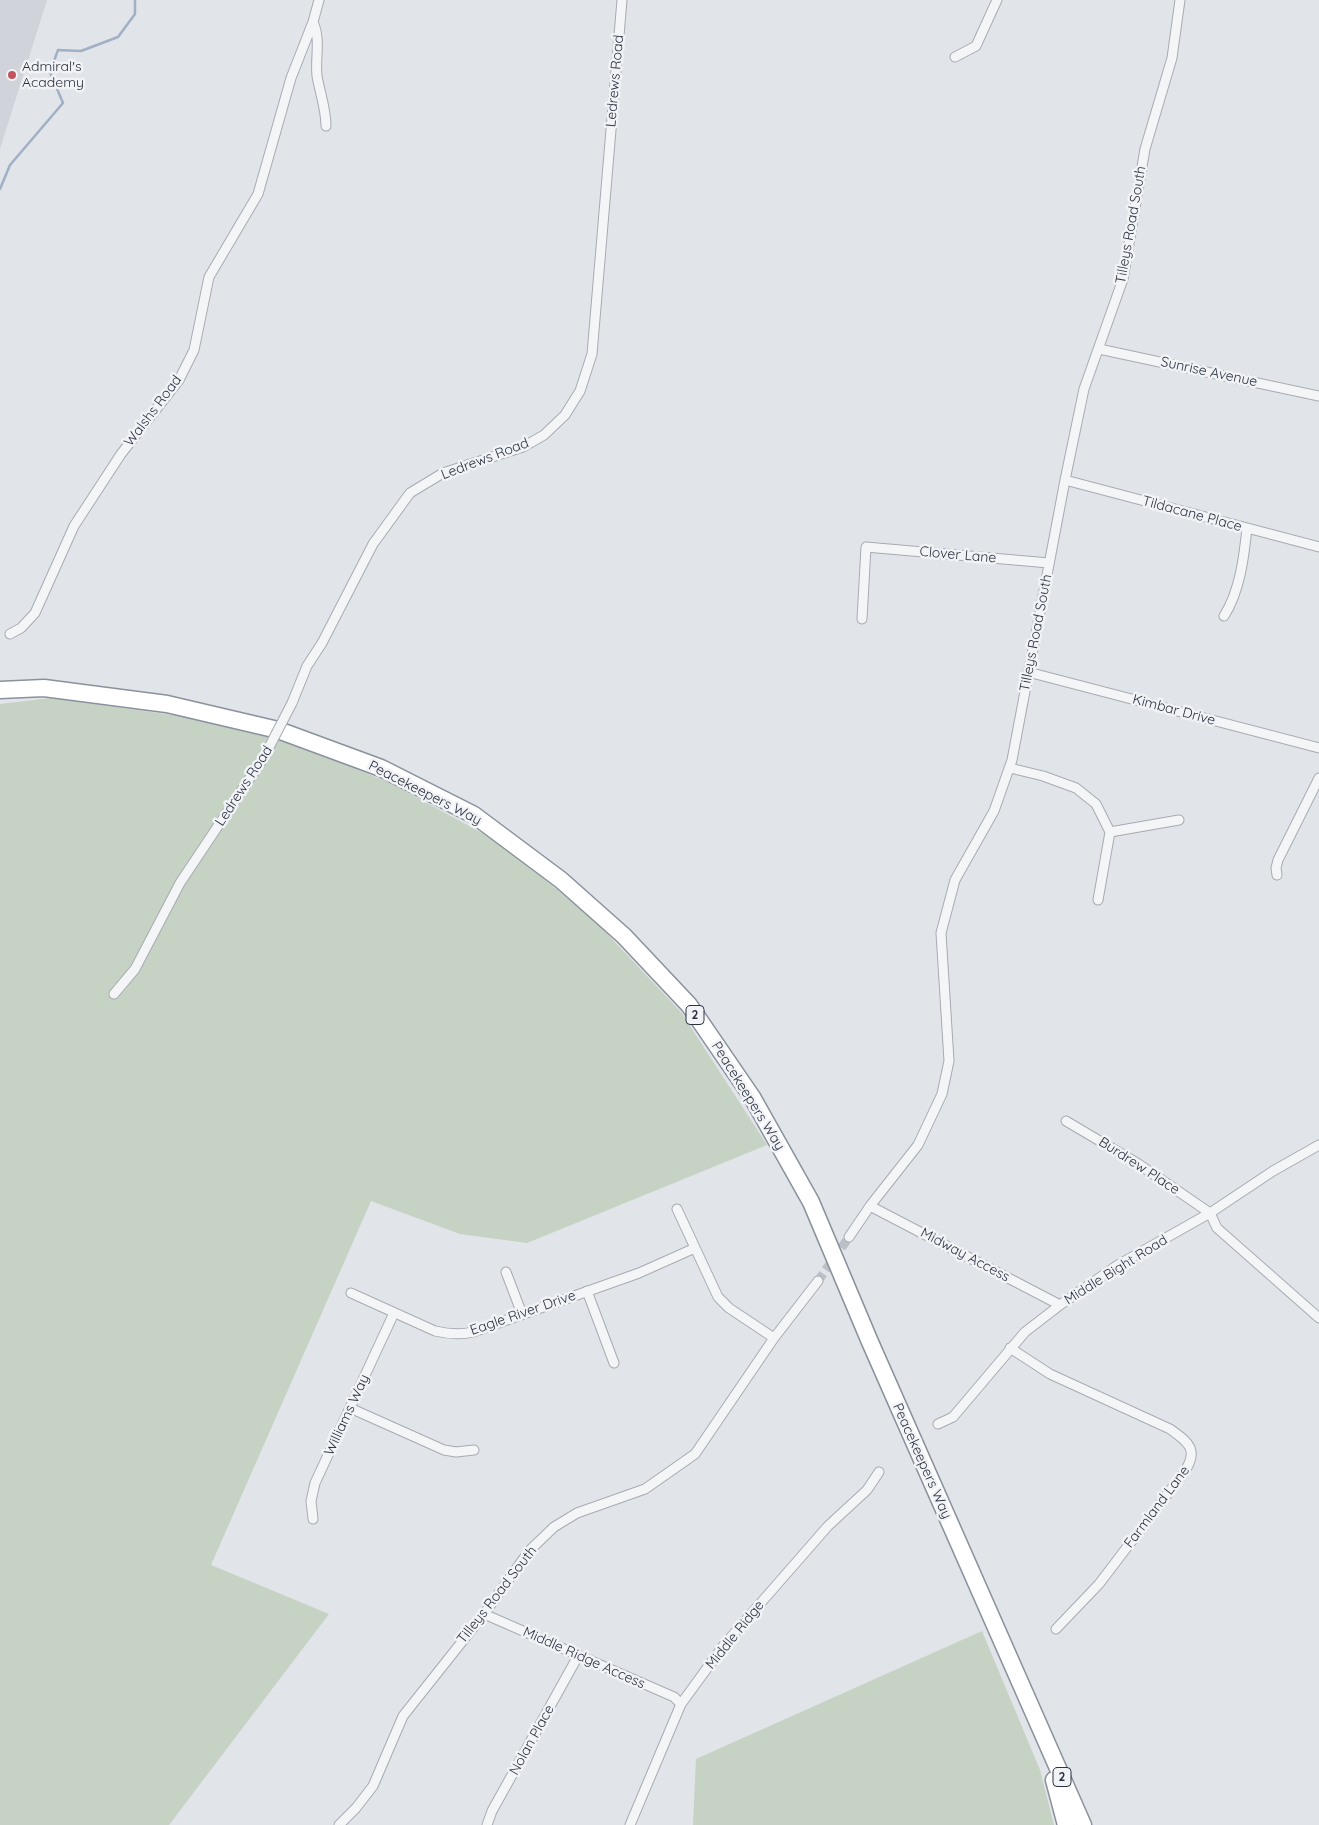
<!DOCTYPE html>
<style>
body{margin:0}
canvas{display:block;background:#e1e4e8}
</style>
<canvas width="1319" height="1825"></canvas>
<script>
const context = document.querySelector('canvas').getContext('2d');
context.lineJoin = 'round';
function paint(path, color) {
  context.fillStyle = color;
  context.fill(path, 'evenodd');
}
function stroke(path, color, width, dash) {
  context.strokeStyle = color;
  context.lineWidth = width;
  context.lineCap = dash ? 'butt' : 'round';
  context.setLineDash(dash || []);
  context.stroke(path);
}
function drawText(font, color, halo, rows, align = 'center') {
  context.font = font + ' Quicksand,sans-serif';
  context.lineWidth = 5;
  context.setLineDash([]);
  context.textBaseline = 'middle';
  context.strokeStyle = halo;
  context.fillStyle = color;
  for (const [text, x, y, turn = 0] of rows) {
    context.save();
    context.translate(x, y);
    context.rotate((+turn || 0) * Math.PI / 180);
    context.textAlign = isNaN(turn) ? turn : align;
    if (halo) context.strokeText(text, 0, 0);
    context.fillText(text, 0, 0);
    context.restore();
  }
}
const built = new Path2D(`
 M0 0H47L0 149Z`);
const green = new Path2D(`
 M51 698 201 719 284 738 392 784 502 844 595 921 681 1012 767 1145 527 1243 460 1234 371 1201 211 1565 329 1614 169 1825H0V704Z
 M982 1631 1040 1770 1054 1825H693L696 1759Z`);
const stream = new Path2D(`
 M0 189 10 165 63 103 50 72 58 50 81 51 118 37 135 14V0`);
const minorTunnel = new Path2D(`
 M818 1281 849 1237`);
const minor = new Path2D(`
 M313 22C321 39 315 58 317 76 320 93 326 109 326 126
 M955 57 976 46 997 0
 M1099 349 1319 396
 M1065 480 1319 547
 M1224 616C1240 591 1244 557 1247 528
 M862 619 866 547 1049 563
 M10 634 21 628 35 613 74 526 121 454 179 380 194 350 209 277 258 194 291 78 313 22 319 0
 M1028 672 1319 748
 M292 703 307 666 322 643 373 544 410 493 443 473 523 447 544 435 565 415 580 391 592 354 622 0
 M1010 768 1043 776 1076 788 1096 804 1110 832 1098 900
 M1110 832 1179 820
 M1277 875 1276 868 1278 860 1319 778
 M114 994 135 969 180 883 264 757
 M1066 1121 1137 1163 1210 1213 1217 1228 1319 1318
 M870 1206 1060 1305
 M677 1209 718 1297 729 1308 774 1338
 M849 1237 870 1206 918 1145 942 1094 949 1061 941 933 955 880 994 811 1012 760 1065 480 1084 389 1123 279 1145 149 1172 58 1180 0
 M506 1272 522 1314
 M587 1291 614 1363
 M351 1293 435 1331C448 1334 460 1335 473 1332L639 1273 695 1248
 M1010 1348 1050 1374 1170 1429C1188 1442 1199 1449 1185 1471L1099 1584 1056 1629
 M350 1408 444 1450 456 1452 474 1450
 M938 1424 953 1417 1025 1332 1060 1305 1118 1265 1210 1213 1273 1171 1319 1145
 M313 1519 311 1501 315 1483 394 1313
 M484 1614 674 1697 681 1704
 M339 1825 356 1808 373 1786 403 1716 484 1614 529 1551 554 1527 577 1513 645 1489 695 1454 774 1338 818 1281
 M487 1825 492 1811 578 1656
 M630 1825 681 1704 724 1645 828 1526 867 1490 879 1472`);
const motorway = new Path2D(`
 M0 690 44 688 167 704 278 730 381 768 474 815 561 880 624 936 689 1005 752 1097 811 1202 870 1342 1083 1825
 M1054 1780 1066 1825`);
const minorBridge = new Path2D(`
 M264 757 292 703`);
const markers = [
 [12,75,5,"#c1535f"]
];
const shields = [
 [695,1015,18],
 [1062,1777,18]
];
const shieldNames = [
 ["2",695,1015],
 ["2",1062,1777]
];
const poiNames = [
 ["Admiral's",22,67],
 ["Academy",22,83]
];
const streetNames = [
 ["Ledrews Road",615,81,-85],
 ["Tilleys Road South",1131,225,-80],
 ["Sunrise Avenue",1209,372,12],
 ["Walshs Road",153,411,-53],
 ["Ledrews Road",485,459,-21],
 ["Tildacane Place",1192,514,15],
 ["Clover Lane",958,555,5],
 ["Tilleys Road South",1036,633,-79],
 ["Kimbar Drive",1174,710,15],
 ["Ledrews Road",244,786,-57],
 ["Peacekeepers Way",425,793,27],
 ["Peacekeepers Way",748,1096,58],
 ["Burdrew Place",1139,1166,33],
 ["Midway Access",965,1255,28],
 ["Middle Bight Road",1116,1270,-32],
 ["Eagle River Drive",523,1313,-19],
 ["Williams Way",347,1415,-65],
 ["Peacekeepers Way",922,1461,66],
 ["Farmland Lane",1157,1507,-53],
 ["Tilleys Road South",497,1595,-52],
 ["Middle Ridge",735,1635,-51],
 ["Middle Ridge Access",584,1658,24],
 ["Nolan Place",532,1740,-61]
];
paint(built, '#d0d3da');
paint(green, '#c6d2c3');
stroke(stream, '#a0b0c5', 2.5);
stroke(minorTunnel, '#bdc0c6', 9, [9, 4.5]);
stroke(minor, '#a7abb2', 11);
stroke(motorway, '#8a919e', 19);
stroke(minor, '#f4f5f7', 9);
stroke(motorway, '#fff', 16);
stroke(minorBridge, '#a7abb2', 11, []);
stroke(minorBridge, '#f4f5f7', 9);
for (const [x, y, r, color] of markers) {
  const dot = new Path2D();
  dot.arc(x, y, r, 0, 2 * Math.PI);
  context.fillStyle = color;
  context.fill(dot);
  stroke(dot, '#f1f3f6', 2);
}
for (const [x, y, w] of shields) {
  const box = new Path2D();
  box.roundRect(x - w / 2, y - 9.5, w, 19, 4);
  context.fillStyle = '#f1f3f6';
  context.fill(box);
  stroke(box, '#2b313f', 1);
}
drawText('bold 12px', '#2b313f', null, shieldNames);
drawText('14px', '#2b313f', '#f1f3f6', poiNames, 'left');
drawText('14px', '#2b313f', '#f1f3f6', streetNames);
</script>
